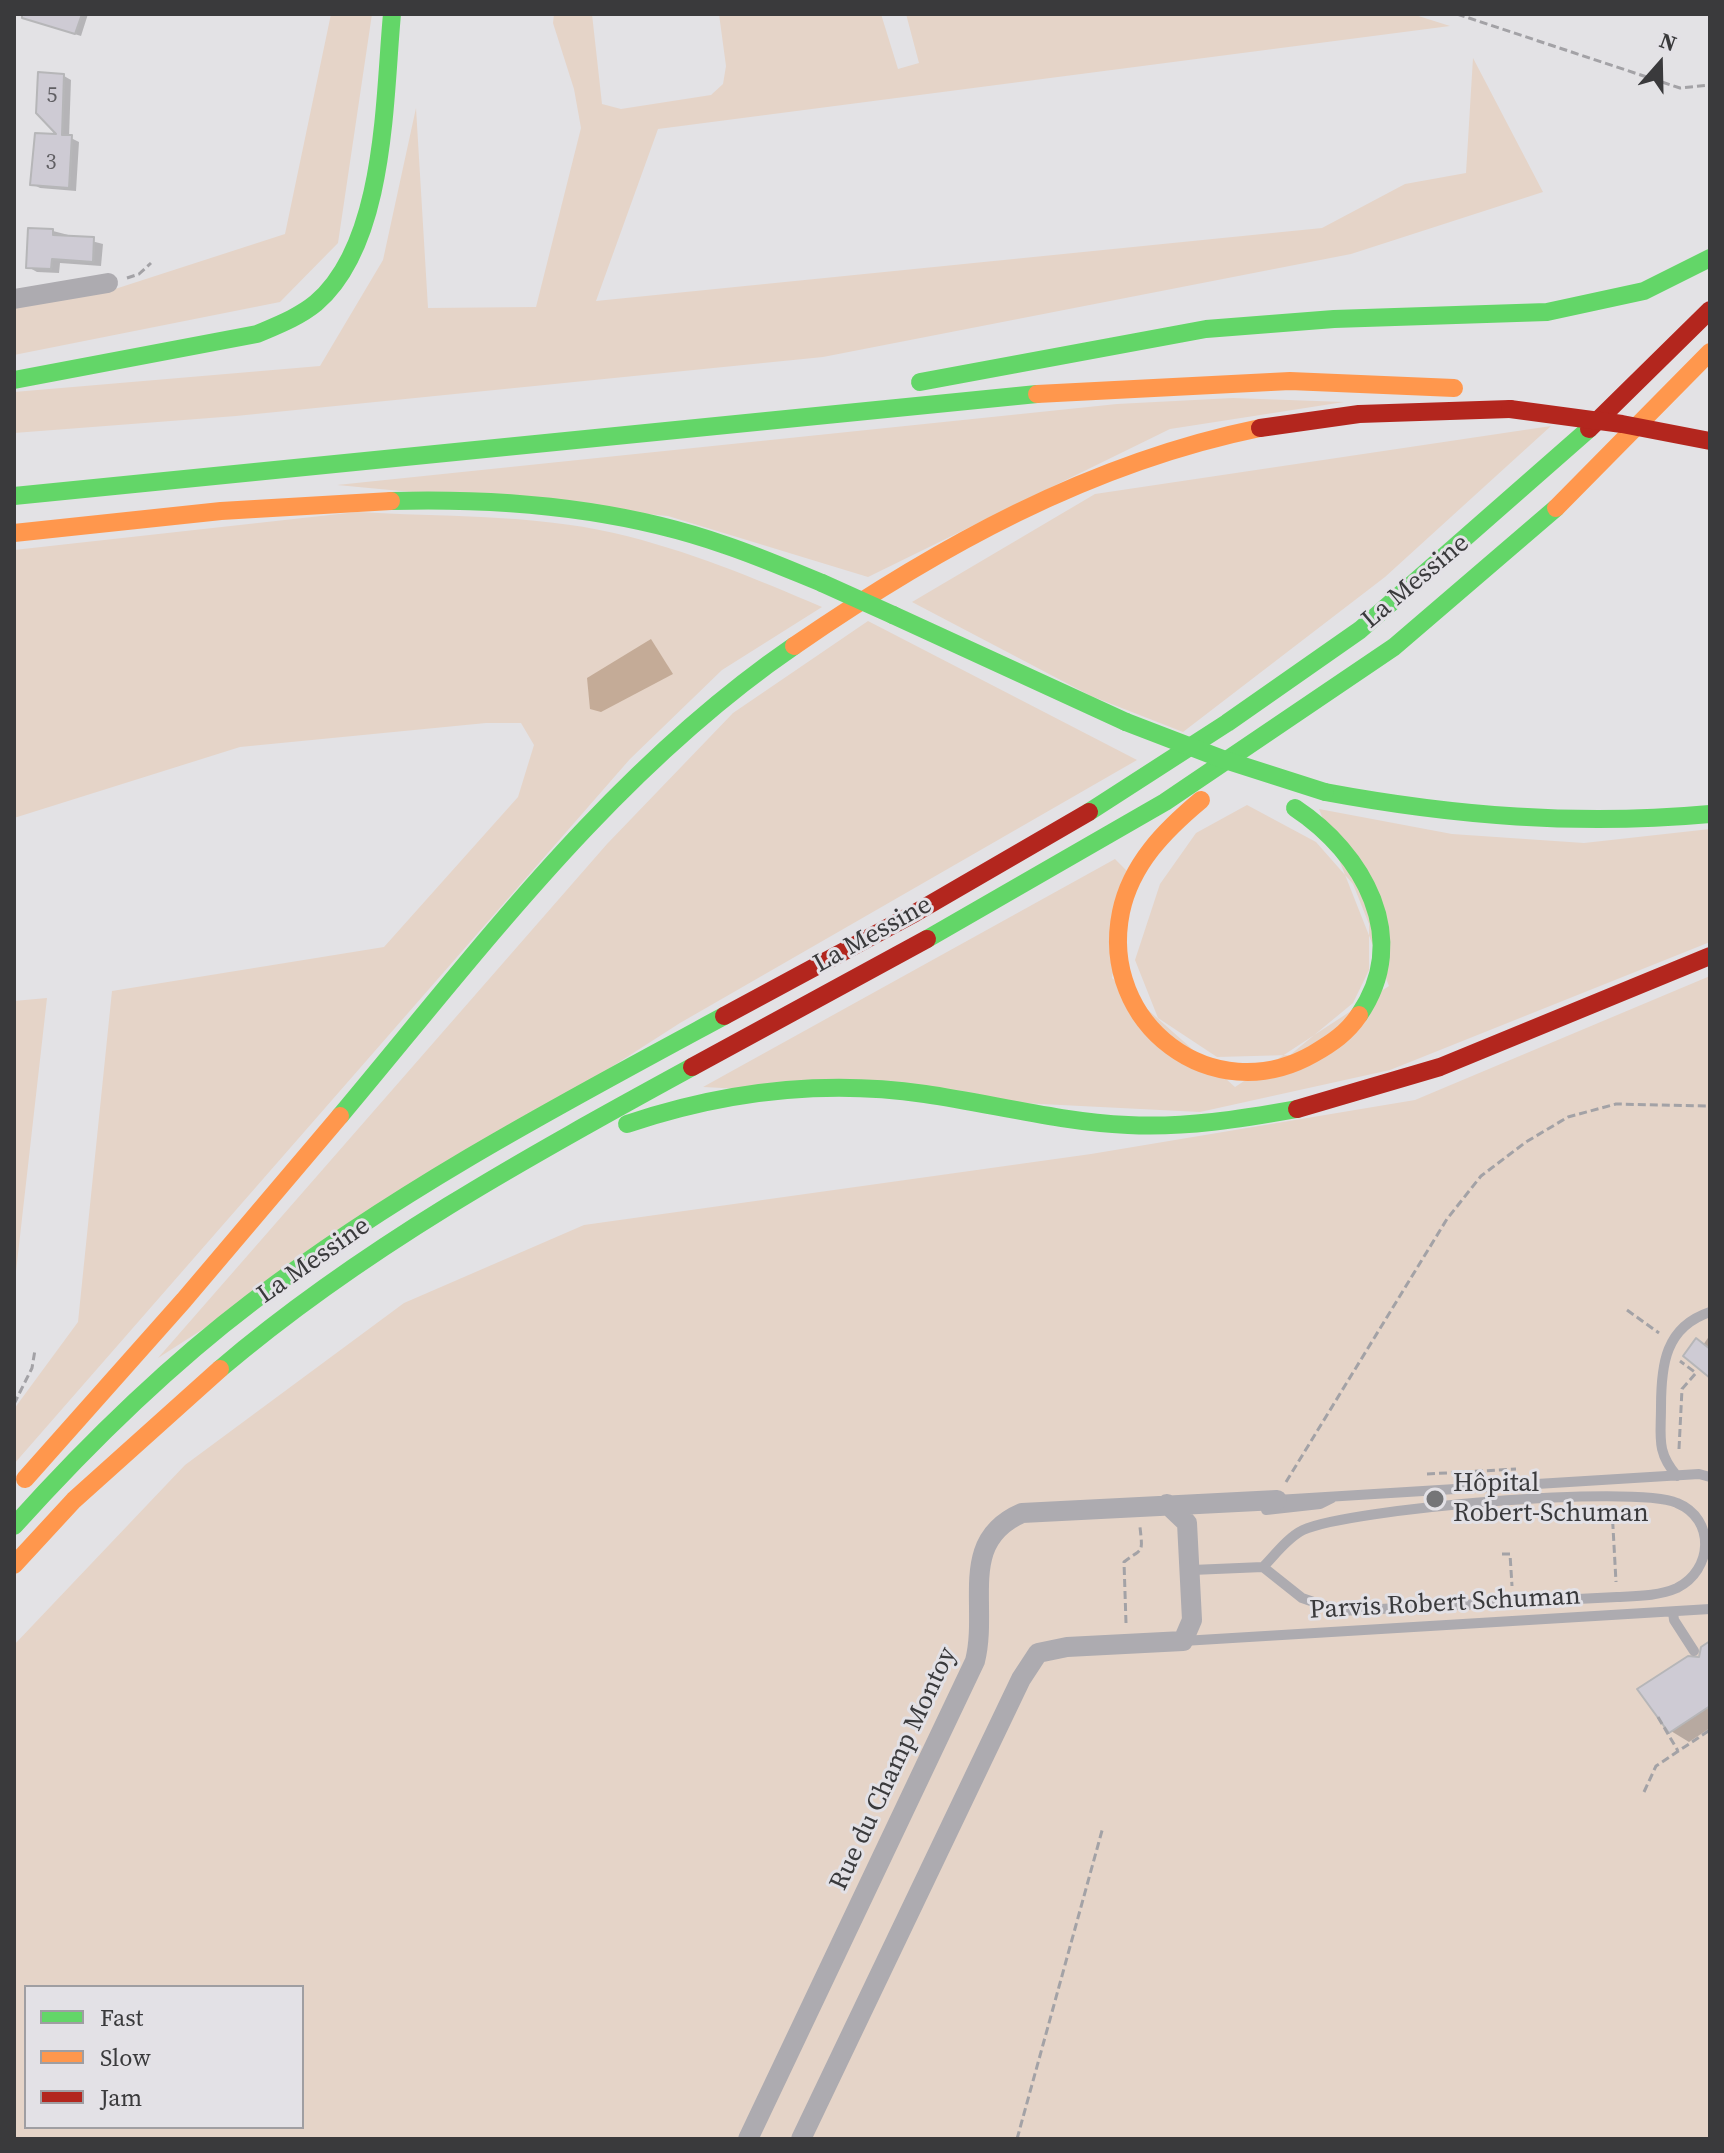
<!DOCTYPE html>
<meta charset="utf-8">
<style>
body{margin:0}
#map{position:relative;width:1724px;height:2153px;overflow:hidden;background:#e3e2e5;font-family:"Source Serif 4",serif}
canvas{display:block}
.frame{position:absolute;inset:0;border:16px solid #3a3a3c;pointer-events:none}
.legend{position:absolute;left:24px;top:1985px;width:280px;height:144px;box-sizing:border-box;background:#e3e1e6;border:2px solid #9f9ea2;margin:0;padding:10px 14px;list-style:none;font-size:24px;color:#3a3a3c}
.legend li{display:flex;align-items:center;gap:16px;height:40px}
.legend b{width:40px;border:2px solid #9f9ea2}
.north{position:absolute;left:1620px;top:24px;width:80px;height:80px;-webkit-text-stroke:6px #e3e1e6;paint-order:stroke;rotate:20deg;font-size:22px;font-weight:700;line-height:32px;text-align:center;color:#3a3a3c}
.north::after{content:'';display:block;margin:auto;width:28px;height:36px;background:#3a3a3c;clip-path:polygon(50% 0,100% 100%,50% 72%,0 100%)}
</style>
<div id="map">
<canvas width="1724" height="2153"></canvas>
<div class="frame"></div>
<ul class="legend">
<li><b style="height:10px;background:#63d668"></b>Fast</li>
<li><b style="height:10px;background:#ff974d"></b>Slow</li>
<li><b style="height:10px;background:#b3261e"></b>Jam</li>
</ul>
<div class="north">N</div>
</div>
<script>
const context = document.querySelector('canvas').getContext('2d');
context.lineJoin = 'round';
function paint(path, color) {
  context.fillStyle = color;
  context.fill(path, 'evenodd');
}
function stroke(path, color, width, dash) {
  context.strokeStyle = color;
  context.lineWidth = width;
  context.lineCap = dash ? 'butt' : 'round';
  context.setLineDash(dash || []);
  context.stroke(path);
}
function drawText(font, color, halo, rows, align = 'center') {
  context.font = font + ' "Source Serif 4",serif';
  context.lineWidth = 6;
  context.setLineDash([]);
  context.textBaseline = 'middle';
  context.strokeStyle = halo;
  context.fillStyle = color;
  for (const [text, x, y, turn = 0] of rows) {
    context.save();
    context.translate(x, y);
    context.rotate((+turn || 0) * Math.PI / 180);
    context.textAlign = isNaN(turn) ? turn : align;
    if (halo) context.strokeText(text, 0, 0);
    context.fillText(text, 0, 0);
    context.restore();
  }
}
const green = new Path2D(`
 M331 14H372L338 243 280 302 14 355V306L115 289 285 234Z
 M554 14H592L602 104 621 109 711 95 723 84 726 66 719 14H881L898 69 919 63 906 14H1412L1450 26 658 129 596 301 1322 228 1405 184 1466 173 1473 58 1543 192 1351 254 823 357 236 416 14 433V392L320 366 383 260 416 108 428 308 536 307 581 128 574 89 553 23Z
 M1233 398 1344 402 1170 429 868 577 668 516 337 485 1117 404Z
 M1551 426 1385 577 1183 732 1091 696 912 602 1095 494Z
 M357 512C441 517 531 514 614 533 687 550 754 578 822 607L722 670 630 759 14 1464V1409L78 1322 112 991 384 947 518 797 534 745 521 723H486L240 747 14 818V550Z
 M868 621 1137 760 680 1023 158 1358 607 844 733 713Z
 M1247 805 1316 842 1353 884 1369 924V970L1353 1003 1290 1055 1217 1057 1158 1018 1135 960 1160 884 1196 833Z
 M1319 809 1452 834 1584 843 1710 829V942L1390 1070 1200 1112 703 1087 1115 859 1128 872 1112 978 1235 1087 1389 986Z
 M1710 976V2139H14V1645L185 1465 404 1303 584 1225 1091 1154 1415 1100ZM26 1987H302V2127H26Z
 M47 998 14 1289V1001Z`);
const water = new Path2D(`
 M651 639 673 674 601 712 590 709 587 678Z`);
const shadow = new Path2D(`
 M46 14H88L81 36 48 26Z
 M64 76 71 80 69 137 79 142 76 191 40 188 32 184 60 137Z
 M53 231 103 244 101 266 60 263 59 273 37 272 28 267Z
 M1710 1335V1375L1703 1345Z
 M1710 1644V1728L1689 1742 1671 1731Z`);
const building = new Path2D(`
 M22 14H82L75 34 22 18Z
 M38 72 64 74 62 135H72L69 188 30 185 35 133 56 134 36 113Z
 M28 228 53 229V235L94 237 93 262 52 259 51 269 26 268Z
 M1696 1338 1710 1349V1378L1683 1356Z
 M1710 1641V1706L1669 1733 1637 1689 1688 1656 1699 1657 1701 1647Z`);
const path = new Path2D(`
 M1457 14 1680 88 1710 85
 M127 278 139 274 151 263
 M1627 1310 1659 1333
 M14 1404 32 1368 35 1350
 M1679 1449 1682 1389 1696 1373 1680 1361
 M1427 1474 1516 1469
 M1286 1482 1447 1219 1481 1176 1526 1142 1568 1117 1616 1104 1710 1106
 M1612 1509 1616 1582
 M1502 1554H1510L1512 1586
 M1126 1623 1124 1562C1143 1547 1143 1555 1140 1527
 M1658 1717 1678 1751
 M1644 1792 1656 1766 1710 1730
 M1017 2139 1103 1827`);
const lane = new Path2D(`
 M1677 1476C1656 1452 1661 1437 1661 1407 1661 1365 1665 1327 1710 1312
 M1277 1500 1699 1474 1710 1477
 M1266 1510 1320 1504 1332 1498
 M1192 1570 1263 1567 1302 1598 1340 1611 1617 1597C1637 1596 1659 1596 1677 1588 1713 1570 1716 1519 1677 1503 1634 1484 1348 1509 1303 1530 1288 1537 1274 1556 1263 1567
 M1673 1612 1674 1620 1694 1651
 M1183 1641 1710 1609`);
const street = new Path2D(`
 M14 299 108 283
 M748 2139 975 1661C989 1605 957 1541 1022 1513L1277 1500
 M801 2139 1021 1679 1038 1653 1067 1647 1183 1641 1192 1620 1187 1523 1167 1504`);
const fast = new Path2D(`
 M14 380 257 334C278 325 299 317 316 303 386 243 384 99 392 14
 M920 382 1206 329 1334 319 1547 312 1644 291 1710 258
 M14 496 1037 394
 M391 501C501 498 620 508 725 545 758 556 790 570 822 583
 M893 615 1126 722
 M1325 792C1454 816 1579 826 1710 814
 M1295 808C1363 853 1412 938 1359 1015
 M1089 812 1227 723 1360 630 1589 429
 M927 939 1165 802 1394 647 1556 508
 M340 1116C480 949 613 770 794 646
 M627 1124C725 1091 822 1079 925 1094 993 1104 1060 1122 1128 1125 1185 1128 1241 1119 1297 1109
 M220 1369C362 1248 529 1156 692 1067
 M14 1526C87 1445 165 1368 252 1302 398 1190 563 1103 724 1016`);
const slow = new Path2D(`
 M1037 394 1290 381 1454 388
 M1556 508 1710 352
 M14 533 221 511 391 501
 M794 646C938 547 1089 463 1260 428
 M1201 800C1165 830 1131 864 1121 912 1098 1024 1213 1111 1313 1054 1332 1043 1347 1033 1359 1015
 M25 1479 184 1300 340 1116
 M14 1565 74 1500 220 1369`);
const jam = new Path2D(`
 M1260 428 1359 414 1510 409
 M1589 429 1710 310
 M724 1016 915 913 1089 812
 M692 1067 927 939
 M1297 1109 1440 1067 1710 956`);
const fastBridge = new Path2D(`
 M822 583 893 615
 M1126 722 1225 760 1325 792`);
const jamBridge = new Path2D(`
 M1510 409 1622 424 1710 441`);
const markers = [
 [1435,1499,10,"#757577"]
];
const numberNames = [
 ["5",52,96],
 ["3",51,163]
];
const streetNames = [
 ["La Messine",1416,582,-40],
 ["La Messine",873,935,-29],
 ["La Messine",314,1261,-35],
 ["Parvis Robert Schuman",1445,1604,-3],
 ["Rue du Champ Montoy",894,1769,-65]
];
const poiNames = [
 ["Hôpital",1453,1484],
 ["Robert-Schuman",1453,1514]
];
paint(green, '#e5d4c8');
paint(water, '#c4ab97');
paint(shadow, '#0003');
paint(building, '#cecbd4');
stroke(building, '#b6b6b8', 2);
stroke(path, '#a3a2a6', 3, [8, 4]);
stroke(lane, '#adabb0', 10);
stroke(street, '#adabb0', 20);
stroke(fast, '#63d668', 18);
stroke(slow, '#ff974d', 18);
stroke(jam, '#b3261e', 18);
stroke(fastBridge, '#63d668', 18);
stroke(jamBridge, '#b3261e', 18);
for (const [x, y, r, color] of markers) {
  const dot = new Path2D();
  dot.arc(x, y, r, 0, 2 * Math.PI);
  context.fillStyle = color;
  context.fill(dot);
  stroke(dot, '#e3e1e6', 3);
}
drawText('22px', '#605f63', null, numberNames);
drawText('26px', '#3a3a3c', '#e3e1e6', streetNames);
drawText('26px', '#3a3a3c', '#e3e1e6', poiNames, 'left');
</script>
